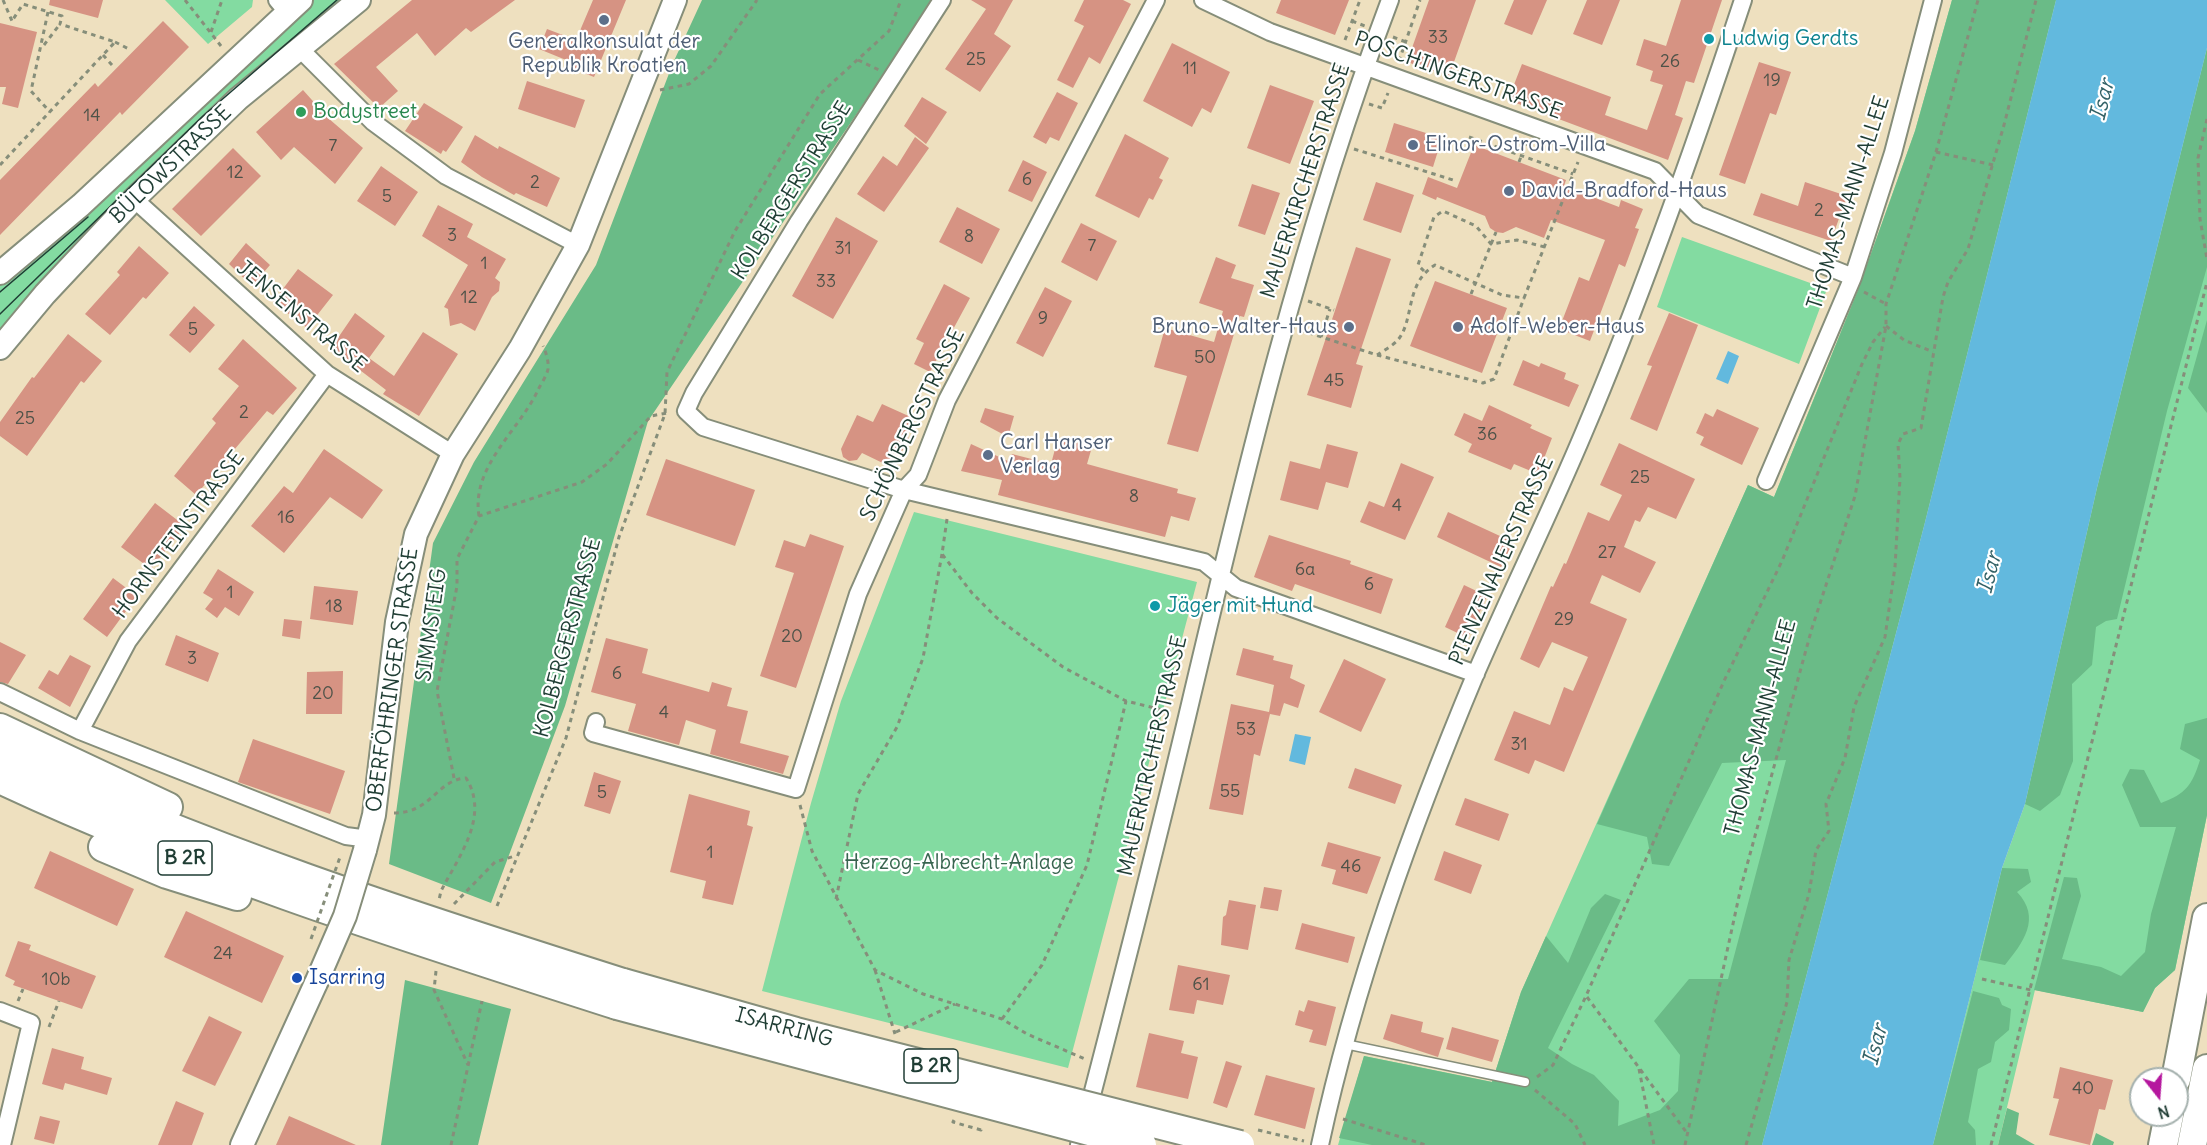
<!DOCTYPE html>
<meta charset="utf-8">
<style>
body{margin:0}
#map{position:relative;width:2207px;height:1145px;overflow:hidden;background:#eee0bf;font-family:Delius,sans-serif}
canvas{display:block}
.north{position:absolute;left:2129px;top:1067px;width:60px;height:60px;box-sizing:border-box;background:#fff;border:2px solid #a5b1ae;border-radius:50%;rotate:163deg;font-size:16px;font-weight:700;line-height:24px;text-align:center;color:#1f3d34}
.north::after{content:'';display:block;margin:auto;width:21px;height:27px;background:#b5179e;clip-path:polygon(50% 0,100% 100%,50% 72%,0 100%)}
</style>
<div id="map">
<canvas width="2207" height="1145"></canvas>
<div class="north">N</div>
</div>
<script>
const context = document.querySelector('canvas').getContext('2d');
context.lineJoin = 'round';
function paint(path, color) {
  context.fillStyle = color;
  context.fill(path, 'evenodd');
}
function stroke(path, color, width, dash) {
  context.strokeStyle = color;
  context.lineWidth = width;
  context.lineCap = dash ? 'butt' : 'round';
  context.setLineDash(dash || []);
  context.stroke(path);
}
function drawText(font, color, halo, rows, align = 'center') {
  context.font = font + ' Delius,sans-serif';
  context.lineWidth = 4.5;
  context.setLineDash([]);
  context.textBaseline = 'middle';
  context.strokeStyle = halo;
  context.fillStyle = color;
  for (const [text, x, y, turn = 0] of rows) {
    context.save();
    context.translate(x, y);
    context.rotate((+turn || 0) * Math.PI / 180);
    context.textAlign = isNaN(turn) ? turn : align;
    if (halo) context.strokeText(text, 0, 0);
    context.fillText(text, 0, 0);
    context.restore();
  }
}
const green = new Path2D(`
 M165 0H253L252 7 208 44Z
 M313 0H345L0 339V282Z
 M1952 0H2056L1924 526 1762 1145H1338L1364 1056 1492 1082 1521 992 1748 485 1774 497 1858 290 1915 131Z
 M2207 48V815L2175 970 2155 988 2143 1012 2035 990 1998 1145H1933L2002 868 2025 804 2097 488Z
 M1682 237 1827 289 1799 364 1657 307Z
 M914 512 1197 582 1068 1068 762 991 811 803 841 701Z`);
const forest = new Path2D(`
 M702 0H934L648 421 565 706 491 903 389 864 433 543 474 462 596 265 673 63Z
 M1952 0H2056L1924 526 1762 1145H1372L1339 1138 1364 1056 1492 1082 1521 992 1546 936 1568 963 1591 908 1605 894 1621 900 1548 1048 1572 1064 1594 1075 1619 1101 1618 1126 1660 1110 1678 1091 1680 1055 1654 1021 1689 979H1728L1786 760 1722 763 1669 866 1652 864 1647 837 1597 824 1748 485 1774 497 1858 290 1915 131Z
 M2207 48V267L2167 411 2117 619 2106 621 2096 627 2092 665 2072 684 2073 761 2060 795 2040 811 2025 804 2097 488Z
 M2207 320V413L2188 388Z
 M2207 718V815L2175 970 2155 988 2143 1012 2034 990 2064 877 2077 878 2081 896 2062 959 2101 967 2121 976 2145 952 2151 914 2176 827H2140L2122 785 2130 769 2144 770 2161 803C2186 794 2192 785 2200 760L2180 749 2185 724Z
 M2002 868 2028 869 2031 882 2017 892C2042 918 2023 943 2005 965L1980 960Z
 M405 980 511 1009 478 1145H381Z
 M1973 991 1999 998 2002 1005 2011 1009 2009 1030 1995 1042 1991 1062 1978 1069 1968 1122 1975 1130 1976 1145H1933Z
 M2007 1108 2019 1113 2016 1134 2035 1145H1998Z
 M2096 1133 2114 1142 2113 1145H2092Z`);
const water = new Path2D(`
 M2056 0H2207V48L2097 488 2025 804 2002 868 1933 1145H1762L1924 526Z
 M1728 351 1739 356 1728 384 1716 379Z
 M1295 734 1311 737 1305 765 1289 761Z`);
const building = new Path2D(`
 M50 0H103L98 18 49 5Z
 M412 0H515L471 32 466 28 435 56 417 33 376 67 398 91 379 108 334 64Z
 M593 0H626L594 77 564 65 566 60 539 49 547 29 576 40Z
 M971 0H1013L994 34 1011 46 980 92 945 69 986 9Z
 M1084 0H1123L1131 4 1100 64 1089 57 1073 88 1057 80 1084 26 1074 21Z
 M1281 0H1349L1335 35 1276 13Z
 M1429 0H1476L1449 76 1407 62Z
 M1514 0H1547L1532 35 1504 24Z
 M1587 0H1620L1602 45 1573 34Z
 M1681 0H1722L1694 83 1686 81 1675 115 1683 118 1668 160 1508 100 1522 64 1611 97 1605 115 1647 130 1663 85 1650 81 1653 71 1636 65 1644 39 1666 46Z
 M163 21 189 47 122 115 120 112 0 235V180L95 83 98 87Z
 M0 23 37 32 18 108 2 104 6 87H0Z
 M1172 43 1230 72 1211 113 1202 108 1192 127 1143 101Z
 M1759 62 1791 72 1776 115 1770 113 1745 184 1719 175Z
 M527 81 585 100 575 128 518 109Z
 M1270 85 1314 101 1290 164 1247 148Z
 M303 90 328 118 363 148 335 184 294 147 281 160 256 132Z
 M1057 92 1078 103 1059 141 1050 137 1046 144 1033 137Z
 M922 97 947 112 926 144 904 126Z
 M424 103 463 127 446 152 443 150 441 154 405 131Z
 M1394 123 1442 138 1433 167 1385 152Z
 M1125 134 1169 158 1159 178 1163 180 1153 200 1149 198 1139 218 1095 196Z
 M475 135 498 149 499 146 560 178 547 207 516 193 514 195 482 177 461 162Z
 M915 137 929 148 884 212 857 194 883 156 897 166Z
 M1474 145 1566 180 1564 186 1619 207 1621 200 1643 209 1635 228 1639 229 1625 267 1619 264 1590 341 1559 329 1579 277 1589 281 1605 240 1551 220 1544 238 1516 227 1503 233 1496 232 1490 228 1485 216 1437 197 1436 200 1422 194 1428 177 1457 188Z
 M233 148 261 176 201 236 172 209Z
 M1023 160 1047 172 1032 202 1008 191Z
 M381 166 418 192 395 226 357 201Z
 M1376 182 1414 195 1401 233 1363 220Z
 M1805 182 1847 196 1831 241 1753 215 1761 193 1798 206Z
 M1252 184 1280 193 1265 235 1238 226Z
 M438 205 473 224 467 237 506 259 495 278 500 282 499 291 492 297 475 331 461 323 450 326 448 309 444 307 468 265 422 236Z
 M957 207 1000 229 982 264 939 242Z
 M836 217 878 241 833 319 792 296Z
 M1081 223 1117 241 1097 281 1061 262Z
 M246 243 270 265 252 286 229 264Z
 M139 246 169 273 146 299 143 297 110 335 85 314 120 275 117 272Z
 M1356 247 1391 259 1356 364 1363 366 1351 408 1307 395Z
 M1216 257 1236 265 1231 278 1254 285 1244 317 1240 316 1234 334 1198 452 1167 444 1187 376 1154 367 1165 328 1214 342 1223 311 1199 303Z
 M298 269 333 295 307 328 273 302Z
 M1435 281 1507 308 1482 373 1410 346Z
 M944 284 970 298 930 372 914 364 924 343 916 339Z
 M1045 287 1072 301 1043 357 1016 343Z
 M194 306 215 325 190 353 169 335Z
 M355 313 385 336 369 358 394 376 423 332 458 354 419 416 383 394 386 390 331 348Z
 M1669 313 1698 325 1657 431 1630 419 1652 366 1647 365Z
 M68 334 102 361 84 383 81 381 27 456 0 436V422L32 377 34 378Z
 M243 339 297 388 273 415 267 411 196 495 174 476 216 423 212 419 239 386 218 369Z
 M1523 360 1539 367 1541 363 1566 373 1564 379 1579 385 1569 407 1513 385Z
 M882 404 913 418 904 436 909 438 902 451 897 448 889 466 862 453 857 460 849 461 843 457 841 449 857 415 873 422Z
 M1489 405 1532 425 1530 428 1552 438 1538 474 1514 464 1511 470 1468 452 1472 444 1454 435 1464 413 1482 421Z
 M985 408 1014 416 1008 437 980 422Z
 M1717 409 1759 428 1742 465 1700 445 1704 437 1696 433 1705 413 1713 417Z
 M1058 438 1092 447 1087 464 1178 489 1177 493 1196 498 1189 521 1171 516 1165 537 998 495 1002 480 961 471 971 444 1008 461 1012 454 1051 464Z
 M1619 443 1695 479 1676 519 1648 507 1640 522 1635 520 1624 547 1656 562 1640 593 1602 575 1590 603 1627 619 1564 772 1535 760 1529 774 1494 760 1514 711 1550 725 1564 687 1573 691 1588 657 1552 642 1539 668 1520 659 1551 586 1553 587 1564 563 1566 564 1588 512 1609 521 1622 495 1600 485Z
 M1327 444 1358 452 1348 488 1326 482 1318 510 1280 500 1290 461 1320 469Z
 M324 449 383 490 362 519 330 497 284 553 251 526 284 486 293 493Z
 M666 459 755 490 735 546 646 515Z
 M1401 463 1434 477 1405 540 1360 522 1369 501 1384 507Z
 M155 503 185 526 151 569 121 547Z
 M1448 512 1513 542 1501 567 1437 537Z
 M810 534 844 546 796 688 760 676 794 573 775 567 784 540 805 547Z
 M1269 535 1351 561 1350 564 1393 579 1381 614 1295 584 1292 591 1254 577Z
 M218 569 254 592 239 616 225 607 217 618 205 609 213 599 203 593Z
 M113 578 137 596 107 637 83 619Z
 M1464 585 1487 596 1468 638 1445 627Z
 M314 586 358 591 353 625 310 619Z
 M284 619 302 621 300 639 282 636Z
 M176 635 219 653 208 682 165 665Z
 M606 638 648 649 642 673 709 692 712 682 732 688 727 706 748 711 740 743 789 756 783 774 710 754 716 730 686 720 679 745 628 731 636 704 591 692Z
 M0 642 26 655 8 684 0 682Z
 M1243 648 1274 656 1273 660 1293 665 1290 678 1305 685 1298 708 1284 703 1280 716 1270 714 1260 756 1254 754 1243 815 1209 809 1231 704 1269 712 1274 685 1236 675Z
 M70 655 91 666 70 707 38 688 49 670 58 675Z
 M1344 659 1386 679 1361 732 1319 712Z
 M343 671 342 714H306L307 672Z
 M253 739 345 771 330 814 238 782Z
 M1355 768 1402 785 1395 804 1348 788Z
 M594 772 621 781 610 814 584 806Z
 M689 794 750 811 747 825 753 827 733 905 702 898 706 881 670 872Z
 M1465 798 1509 814 1499 841 1455 825Z
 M1328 842 1381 857 1367 894 1332 884 1336 870 1321 866Z
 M50 851 134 889 117 926 34 888Z
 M1444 851 1482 865 1471 894 1434 880Z
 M1264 887 1282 890 1278 911 1260 908Z
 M1229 900 1256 905 1248 950 1221 945 1223 917 1226 915Z
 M186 911 284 956 262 1003 164 957Z
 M1302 923 1355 937 1348 963 1295 949Z
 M18 941 31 945 29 950 96 976 82 1009 13 985 15 981 5 976Z
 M1178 965 1230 975 1223 1005 1197 1000 1194 1014 1169 1010Z
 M1308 1000 1336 1007 1326 1046 1309 1042 1313 1030 1295 1025 1299 1010 1304 1012Z
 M1391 1014 1423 1022 1421 1032 1444 1038 1438 1057 1383 1039Z
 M209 1016 242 1032 215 1086 182 1071Z
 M1452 1027 1499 1040 1492 1062 1446 1049Z
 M1149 1033 1184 1041 1181 1053 1198 1057 1188 1099 1136 1087Z
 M52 1048 84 1057 81 1069 112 1078 107 1095 65 1083 63 1090 42 1084Z
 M1226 1061 1242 1066 1227 1108 1213 1103Z
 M2060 1067 2113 1080 2105 1110 2099 1109 2090 1145 2049 1135 2059 1099 2053 1098Z
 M1266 1075 1315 1088 1305 1129 1254 1115Z
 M176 1101 204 1113 192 1145H158Z
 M40 1116 60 1121 54 1144 34 1139Z
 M289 1116 356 1145H276Z`);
const path = new Path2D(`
 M3 0 12 21
 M185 0 221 46
 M48 12 31 91 50 112
 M1352 21 1365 26
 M211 32 222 0
 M1393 37 1406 42
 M1345 40 1360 0
 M115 42 129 49
 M44 45 60 24
 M103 55 112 65
 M858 60 879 70
 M1399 61 1420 0
 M1334 72 1330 83 1339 91
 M660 90 689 84 711 66 757 0
 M1369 104 1382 108 1388 93
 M2207 119 2198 158 2200 219 2207 259
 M1469 137 1573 174
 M1354 149 1453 180
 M1936 152 1993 165
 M1519 162 1527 141
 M0 165 115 42 60 24 62 16 23 4 12 21
 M1424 271 1418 265 1434 217 1443 211 1476 226 1491 244 1517 240 1545 247
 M1864 292 1886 304
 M1471 294 1496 232
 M1308 301 1334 310
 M1886 326 1904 340 1933 352
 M1300 330 1377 355C1383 351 1392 346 1397 341 1415 321 1404 284 1435 265L1502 295 1524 298 1578 162
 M1321 337 1330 309
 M1377 355 1483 383 1494 379 1524 298
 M479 516C471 466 519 431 538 390 541 384 547 375 548 369 549 362 546 352 543 346
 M947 519 942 554 972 593 997 618 1063 667 1126 701 1171 712
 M454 778 437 691 457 586V559L479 516 582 482 607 464 651 416 667 413
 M800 805 812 851 875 970 923 994 1002 1019 1027 1034 1085 1059
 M394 813C432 813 436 780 466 778 490 816 459 856 441 891L439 900
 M836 899 858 794 897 727 923 658 942 554
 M454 904 495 862 515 856
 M497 906 566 738 619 537 665 414 667 372 735 231 820 94 889 31 901 0
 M875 970 895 1034
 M436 971 434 990 468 1065
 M1982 979 2031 990
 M1587 997 1687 1133
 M18 1001 23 989
 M1002 1019 1042 965 1087 865 1126 701
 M49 1027 59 1001
 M896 1032 955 1004
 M1639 1069 1654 1145
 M1537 1077 1553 1065 1586 996 1724 681 1782 561 1862 364 1873 342 1885 327
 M1535 1090 1575 1124 1585 1145
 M1343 1119 1426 1145
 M954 1120 953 1122 981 1130V1126
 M1258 1130 1304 1141
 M451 1145 482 1001
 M1685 1145 1741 887 1812 628 1855 496 1886 326V304L1936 152 1978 0
 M1746 1145 1787 1002 1789 960 1809 894 1816 850 1829 831 1826 804 1845 758 1854 707 1885 637 1895 567 1900 478 1898 444 1903 434 1921 428 1943 297 1948 282 1968 249 2004 125 2036 0
 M1991 1145 2207 282`);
const lane = new Path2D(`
 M1345 1044 1525 1082`);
const street = new Path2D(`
 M277 0 287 12
 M942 0 799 221 694 393 686 411 703 427 904 490 1204 562 1236 588 1476 674
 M1203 0 1270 32 1655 171 1698 215 1853 277
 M300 49 373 122 446 176 578 245
 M134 199 327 374 453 454
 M1766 481 1853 277 1893 153 1933 0
 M0 692 80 731 346 836 369 839
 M596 722 593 733 796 789 858 594 904 490 918 475 947 400 1156 0
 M80 731 128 641 327 374
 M0 1011 31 1023 2 1145
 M1079 1145C1116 1003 1153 860 1187 717 1244 475 1302 233 1390 0
 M1320 1145C1355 983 1412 826 1476 673 1511 592 1550 513 1584 432 1644 291 1695 145 1743 0`);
const secondary = new Path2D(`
 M0 273 81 205 301 0
 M0 348 45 294 134 199 238 99 359 0
 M365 850 374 815 397 622 416 534 453 454 520 349 578 245 675 0
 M242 1145 316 983`);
const highway = new Path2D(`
 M0 728 168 807
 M0 754C201 848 411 916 623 983
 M0 779C198 872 409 938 617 1005
 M103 847 167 874 237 896
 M2176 1079 2207 918
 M2163 1145 2169 1115
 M2192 1145 2207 1069`);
const tram = new Path2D(`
 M0 292 88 217
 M0 314 203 116 337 0`);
const pathBridge = new Path2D(`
 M311 939 340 857`);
const secondaryBridge = new Path2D(`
 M316 983 345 916 365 850`);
const highwayBridge = new Path2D(`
 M623 983 796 1032 1240 1145
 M617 1005 1142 1145`);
const markers = [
 [604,20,6,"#5c6f8a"],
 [1709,39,6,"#0f9aa8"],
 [301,112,6,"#2e9e5b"],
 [1413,145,6,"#5c6f8a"],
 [1509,191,6,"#5c6f8a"],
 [1349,327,6,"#5c6f8a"],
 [1458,327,6,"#5c6f8a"],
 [988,455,6,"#5c6f8a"],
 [1155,606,6,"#0f9aa8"],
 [297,978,6,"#1a4fb4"]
];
const numberNames = [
 ["33",1438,38],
 ["25",976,60],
 ["26",1670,62],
 ["11",1190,69],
 ["19",1772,81],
 ["14",92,116],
 ["7",333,146],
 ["12",235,173],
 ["6",1027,180],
 ["2",535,183],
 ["5",387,197],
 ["2",1819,211],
 ["3",452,236],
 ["8",969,237],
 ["7",1092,246],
 ["31",843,249],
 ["1",484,264],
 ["33",826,282],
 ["12",469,298],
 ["9",1043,319],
 ["5",193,330],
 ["50",1205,358],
 ["45",1334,381],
 ["2",244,413],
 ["25",25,419],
 ["36",1487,435],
 ["25",1640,478],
 ["8",1134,497],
 ["4",1397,506],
 ["16",286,518],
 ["27",1607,553],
 ["6a",1305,570],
 ["6",1369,585],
 ["1",230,593],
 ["18",334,607],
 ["29",1564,620],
 ["20",792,637],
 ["3",192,659],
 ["6",617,674],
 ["20",323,694],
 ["4",664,713],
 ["53",1246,730],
 ["31",1519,745],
 ["55",1230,792],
 ["5",602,793],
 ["1",710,853],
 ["46",1351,867],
 ["24",223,954],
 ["10b",56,980],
 ["61",1201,985],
 ["40",2083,1089]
];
const shields = [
 [185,858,54],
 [931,1066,54]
];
const shieldNames = [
 ["B 2R",185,858],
 ["B 2R",931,1066]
];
const cultureNames = [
 ["Ludwig Gerdts",1721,39],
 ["Jäger mit Hund",1167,606]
];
const serviceNames = [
 ["Generalkonsulat der",604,42,"center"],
 ["Republik Kroatien",604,66,"center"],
 ["Elinor-Ostrom-Villa",1425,145],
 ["David-Bradford-Haus",1521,191],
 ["Bruno-Walter-Haus",1337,327,"right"],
 ["Adolf-Weber-Haus",1470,327],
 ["Carl Hanser",1000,443],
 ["Verlag",1000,467]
];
const streetNames = [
 ["POSCHINGERSTRASSE",1458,76,20],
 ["BÜLOWSTRASSE",171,165,-44],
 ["MAUERKIRCHERSTRASSE",1306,181,-72],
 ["KOLBERGERSTRASSE",792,191,-58],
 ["THOMAS-MANN-ALLEE",1849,203,-72],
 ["JENSENSTRASSE",301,317,40],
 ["SCHÖNBERGSTRASSE",913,425,-64],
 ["HORNSTEINSTRASSE",179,535,-53],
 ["PIENZENAUERSTRASSE",1502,561,-66],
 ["SIMMSTEIG",432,625,-82],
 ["KOLBERGERSTRASSE",568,638,-75],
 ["OBERFÖHRINGER STRASSE",393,680,-82],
 ["THOMAS-MANN-ALLEE",1761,728,-75],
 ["MAUERKIRCHERSTRASSE",1153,756,-77],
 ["ISARRING",784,1028,15]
];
const leisureNames = [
 ["Bodystreet",313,112]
];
const parkNames = [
 ["Herzog-Albrecht-Anlage",959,863]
];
const transitNames = [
 ["Isarring",309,978]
];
const waterNames = [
 ["Isar",2103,100,-76],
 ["Isar",1990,573,-76],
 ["Isar",1876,1045,-76]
];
paint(green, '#83dba1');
paint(forest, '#6abb87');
paint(water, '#62b9de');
paint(building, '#d69383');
stroke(lane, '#868e7a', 11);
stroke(street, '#868e7a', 20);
stroke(secondary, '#868e7a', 26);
stroke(highway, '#868e7a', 32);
stroke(path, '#868e7a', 3, [4.5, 4.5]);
stroke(lane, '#fff', 8);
stroke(street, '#fff', 16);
stroke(secondary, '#fff', 22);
stroke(highway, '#fff', 28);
stroke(tram, '#1f3d34', 1.5);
stroke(secondaryBridge, '#868e7a', 26, []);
stroke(highwayBridge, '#868e7a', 32, []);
stroke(pathBridge, '#868e7a', 3, [4.5, 4.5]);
stroke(secondaryBridge, '#fff', 22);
stroke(highwayBridge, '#fff', 28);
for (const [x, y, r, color] of markers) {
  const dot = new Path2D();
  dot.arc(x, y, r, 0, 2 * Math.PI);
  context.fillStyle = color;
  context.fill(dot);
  stroke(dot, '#fff', 2);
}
drawText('18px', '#4d5248', null, numberNames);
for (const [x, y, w] of shields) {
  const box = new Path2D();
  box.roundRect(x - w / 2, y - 17, w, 34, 4.5);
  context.fillStyle = '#fff';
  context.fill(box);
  stroke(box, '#1f3d34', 1.5);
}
drawText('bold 20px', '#1f3d34', null, shieldNames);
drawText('21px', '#0d838f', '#fff', cultureNames, 'left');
drawText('21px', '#4e5e75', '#fff', serviceNames, 'left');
drawText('21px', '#1f3d34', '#fff', streetNames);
drawText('21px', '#27864d', '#fff', leisureNames, 'left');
drawText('21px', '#38644f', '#fff', parkNames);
drawText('21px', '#164399', '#fff', transitNames, 'left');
drawText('italic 22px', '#336267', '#fff', waterNames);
</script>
